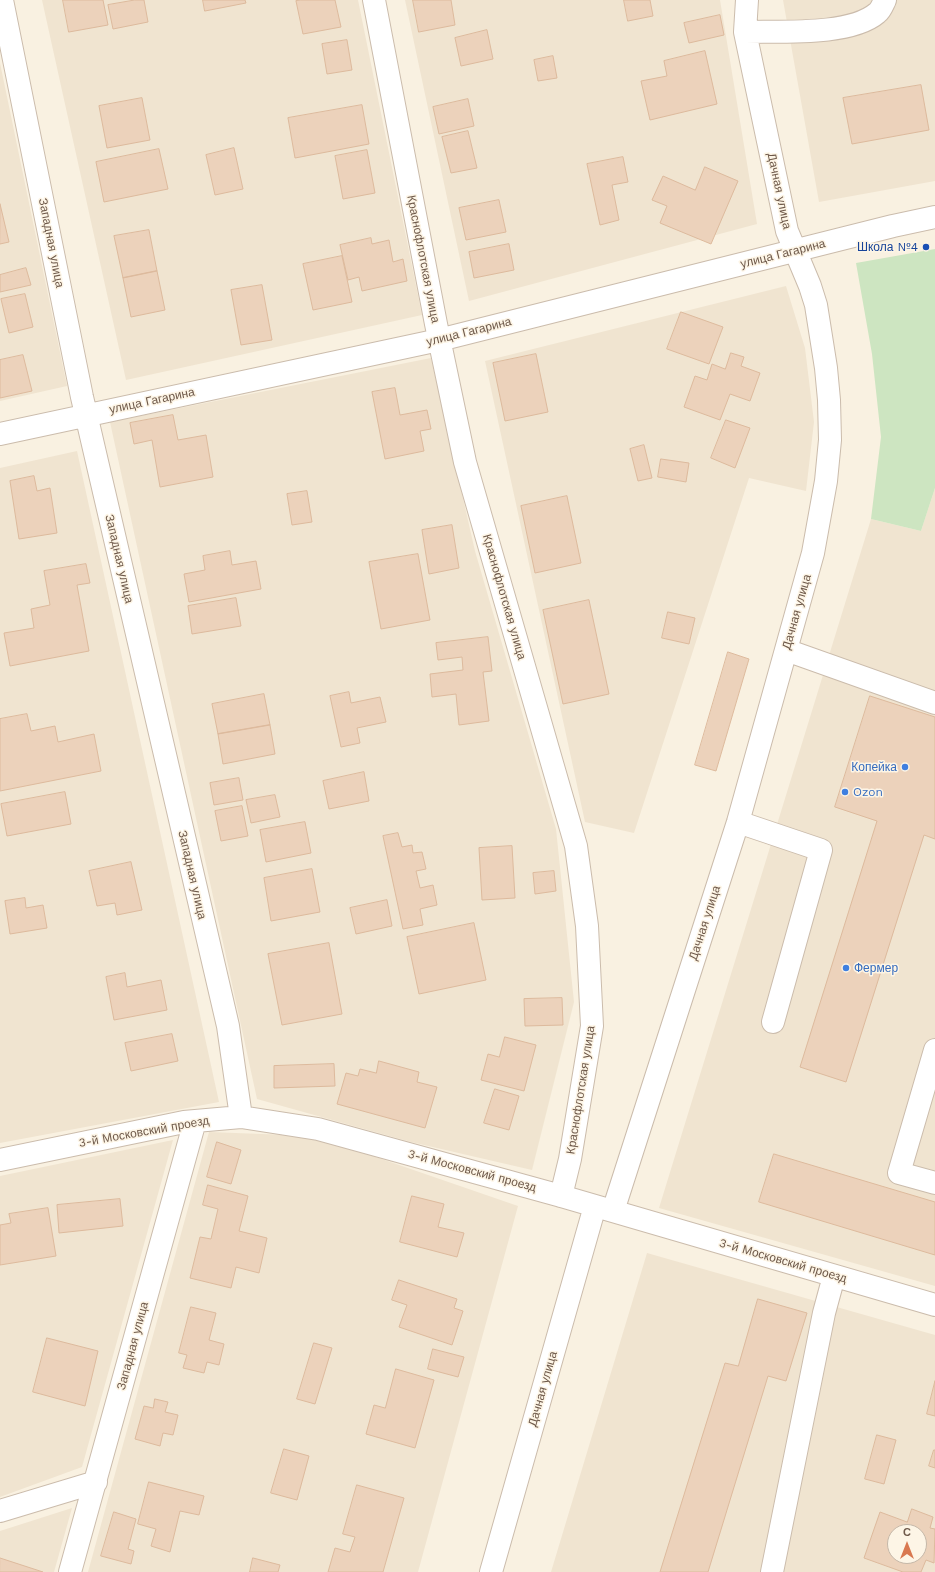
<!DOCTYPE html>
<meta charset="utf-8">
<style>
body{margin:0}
#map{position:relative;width:935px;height:1572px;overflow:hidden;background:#f9f1e1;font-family:"Work Sans",sans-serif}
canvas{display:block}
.north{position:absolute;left:887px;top:1524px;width:40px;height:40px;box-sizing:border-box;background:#fdf5e6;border:1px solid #c4b7a8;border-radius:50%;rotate:0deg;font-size:11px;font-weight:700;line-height:16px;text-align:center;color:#6e594a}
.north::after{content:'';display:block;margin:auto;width:14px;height:18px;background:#d97850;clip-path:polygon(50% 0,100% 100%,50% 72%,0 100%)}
</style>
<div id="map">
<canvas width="935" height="1572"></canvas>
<div class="north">С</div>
</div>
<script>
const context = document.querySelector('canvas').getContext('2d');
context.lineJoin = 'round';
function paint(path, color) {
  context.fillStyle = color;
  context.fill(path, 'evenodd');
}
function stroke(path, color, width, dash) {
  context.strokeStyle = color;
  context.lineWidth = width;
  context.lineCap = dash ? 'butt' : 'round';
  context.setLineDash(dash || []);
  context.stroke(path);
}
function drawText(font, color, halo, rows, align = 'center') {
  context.font = font + ' "Work Sans",sans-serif';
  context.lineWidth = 3;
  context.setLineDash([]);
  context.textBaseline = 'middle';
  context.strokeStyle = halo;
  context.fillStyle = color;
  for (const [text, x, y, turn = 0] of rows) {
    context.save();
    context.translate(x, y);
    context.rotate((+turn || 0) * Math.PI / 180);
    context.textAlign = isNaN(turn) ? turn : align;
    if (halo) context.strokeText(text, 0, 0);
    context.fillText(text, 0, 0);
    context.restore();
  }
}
const residential = new Path2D(`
 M42 0H358L422 315 126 380Z
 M405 0H720L757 224 469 301Z
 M783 0H935V181L819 202Z
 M0 63 67 386 0 401Z
 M786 286 805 348 814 422 806 491 749 478 634 833 585 822 485 361Z
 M431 358 475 551 556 829 574 1002 532 1170 411 1142 257 1099 110 422Z
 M77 451 219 1102 0 1143V468Z
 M935 488V1286L659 1208 871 519 921 531Z
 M209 1132 315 1136 518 1206 418 1572H88Z
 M173 1140 82 1467 0 1497V1176Z
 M647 1253 935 1335V1572H551ZM895 1532H919V1556H895Z
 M72 1508 54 1572H0V1531Z`);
const green = new Path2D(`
 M935 249V488L921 531 871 519 881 437 872 354 856 263Z`);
const building = new Path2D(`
 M63 0H103L108 25 69 32Z
 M135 0H144L148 22 113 29 108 5Z
 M203 0H245L246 3 205 11Z
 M301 0H335L341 27 303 34 296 1Z
 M413 0H451L455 25 419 32Z
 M624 0H650L653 16 628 21Z
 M720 15 724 35 689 43 684 23Z
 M487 30 493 59 461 66 455 38Z
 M347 40 352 70 327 74 322 44Z
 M705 51 717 104 650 120 641 81 667 76 664 61Z
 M553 56 557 78 538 81 534 60Z
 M921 85 929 130 852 144 843 98Z
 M142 98 150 140 107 148 99 106Z
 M468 99 474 126 439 134 433 107Z
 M362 105 369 144 295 158 288 118Z
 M468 131 477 168 451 173 442 137Z
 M234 148 243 189 215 195 206 155Z
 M159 149 168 189 104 202 96 162Z
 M367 150 375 193 343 199 335 156Z
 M623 157 628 182 612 185 619 220 600 225 587 164Z
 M705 167 738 181 711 244 660 223 667 206 652 200 663 176 695 190Z
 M499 200 506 232 466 240 459 208Z
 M0 204 9 242 0 244Z
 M149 230 157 271 123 278 114 236Z
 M371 238 372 244 389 240 393 262 403 259 407 281 362 291 359 277 348 280 340 245Z
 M509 244 514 270 474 278 469 252Z
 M342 256 352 302 313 310 303 264Z
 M26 268 31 285 0 292V275Z
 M157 271 165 310 131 317 123 278Z
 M262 285 272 340 241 345 231 290Z
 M25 294 33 327 9 333 1 299Z
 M681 312 723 327 709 364 667 349Z
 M731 353 744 357 741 366 760 373 750 401 730 394 720 420 684 407 695 376 707 380 712 364 725 369Z
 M536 354 548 412 505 421 493 363Z
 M23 355 32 391 0 398V360Z
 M395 388 400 415 427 410 431 429 420 431 424 451 385 459 372 392Z
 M173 415 178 440 206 435 213 477 160 487 152 440 134 444 130 423Z
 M726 420 750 428 735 468 711 458Z
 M644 445 652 478 638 481 630 449Z
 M661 459 689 463 686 482 658 477Z
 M34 476 37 491 50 488 57 533 19 539 10 481Z
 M307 491 312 522 292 525 287 494Z
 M567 496 581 563 535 573 521 506Z
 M452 525 459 568 429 574 422 530Z
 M230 551 232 565 256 561 261 589 189 602 184 574 205 570 203 556Z
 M418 554 430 620 381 629 369 562Z
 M86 564 90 583 77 585 89 651 10 666 4 633 34 628 31 609 50 605 44 571Z
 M236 598 241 626 192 634 188 606Z
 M589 600 609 694 563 704 543 610Z
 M668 612 695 618 689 644 662 638Z
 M488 637 492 671 483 672 489 721 459 725 456 694 432 697 430 674 463 670 462 657 438 660 436 643Z
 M728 652 749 659 716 771 695 765Z
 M349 692 351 703 380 697 386 722 357 728 360 743 341 747 330 696Z
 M264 694 270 725 218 734 212 704Z
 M870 696 935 717V839L924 835 846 1082 800 1067 877 821 835 807Z
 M27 714 31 731 55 726 58 742 94 734 101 771 0 791V719Z
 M270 725 275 754 223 764 218 734Z
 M364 772 369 801 329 809 323 781Z
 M239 778 243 800 214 805 210 783Z
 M65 792 71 824 7 836 1 804Z
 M275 795 280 817 251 823 246 800Z
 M242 806 248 836 221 841 215 811Z
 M305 822 311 853 266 862 260 830Z
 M398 833 402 847 412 845 413 853 422 852 426 869 416 871 420 888 433 885 437 905 420 909 423 925 403 929 383 836Z
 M512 846 515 898 482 900 479 848Z
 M131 862 142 910 117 915 115 903 97 906 89 871Z
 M312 869 320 912 271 921 264 878Z
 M554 871 556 891 535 894 533 873Z
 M25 898 26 908 43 905 47 928 10 934 5 901Z
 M387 900 392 926 356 934 350 908Z
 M474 923 486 980 419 994 407 937Z
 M329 943 342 1014 282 1025 268 954Z
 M125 973 127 987 161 980 167 1010 114 1020 106 977Z
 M562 998 563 1025 525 1026 524 999Z
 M172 1034 178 1061 131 1071 125 1043Z
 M505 1037 536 1045 524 1091 481 1080 488 1054 499 1057Z
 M379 1061 419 1072 417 1082 437 1087 425 1128 337 1104 346 1073 358 1076 360 1069 376 1073Z
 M334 1064 335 1086 274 1088V1066Z
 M495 1089 519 1096 509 1130 484 1123Z
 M217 1142 241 1150 231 1184 207 1177Z
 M774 1154 935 1202V1255L759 1202Z
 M208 1185 248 1196 239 1231 267 1238 259 1273 236 1267 231 1288 190 1278 200 1237 211 1239 218 1209 203 1205Z
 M412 1196 444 1204 438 1227 464 1233 457 1257 400 1242Z
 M120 1199 123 1226 59 1233 57 1205Z
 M48 1208 56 1256 0 1265V1225L11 1223 9 1214Z
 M399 1280 457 1299 454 1308 463 1311 452 1345 399 1327 407 1305 392 1300Z
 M758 1299 807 1313 786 1381 768 1376 708 1572H660L725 1363 738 1366Z
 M191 1307 216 1313 209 1340 224 1344 219 1365 207 1362 204 1373 183 1368 187 1355 179 1353Z
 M47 1338 98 1351 85 1406 33 1392Z
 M314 1343 332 1348 315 1404 297 1399Z
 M433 1349 464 1357 458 1377 428 1369Z
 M396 1369 434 1380 415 1448 366 1434 374 1405 385 1408Z
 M935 1381V1416L927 1414Z
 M155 1399 168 1402 165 1412 178 1415 173 1435 163 1433 160 1446 135 1439 144 1406 153 1408Z
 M877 1435 896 1440 884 1484 865 1479Z
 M284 1449 309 1456 297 1500 271 1493Z
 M934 1450H935V1468L929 1466Z
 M149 1482 204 1496 199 1515 180 1511 170 1552 151 1546 156 1529 138 1524Z
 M357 1485 404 1498 383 1572H328L335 1548 350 1552 355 1537 343 1534Z
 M912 1509 933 1517 930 1528 935 1529 934 1563 926 1560 921 1572H903L864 1558 880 1512 907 1522ZM895 1532H919V1556H895Z
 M114 1512 136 1519 128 1549 134 1551 131 1564 101 1556Z
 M0 1558 43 1572H0Z
 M253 1558 280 1565 278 1572H250Z`);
const minor = new Path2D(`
 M2 0 82 397 228 1026 241 1117
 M374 0 436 324 465 462 576 846 587 926 592 1026 570 1159 561 1196
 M745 32C781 31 850 36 877 13 881 10 883 4 885 0
 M0 434 439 340 893 226 935 217
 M786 650 935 703
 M738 822 821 850 773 1022
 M935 1050 899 1173 935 1183
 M0 1160 184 1122 241 1117 318 1129 561 1196 935 1305
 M613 1211 738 822 813 553 826 481 830 440 829 400 826 368 816 305 810 286 787 231 745 32 747 0
 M0 1511 96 1482
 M70 1572 195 1121
 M491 1572 595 1206
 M772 1572 824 1313 834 1276`);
const markers = [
 [926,247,4,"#1a4fb4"],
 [905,767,4,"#3f7fe0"],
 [845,792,4,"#3f7fe0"],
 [846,968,4,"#3f7fe0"]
];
const streetNames = [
 ["Дачная улица",779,191,78],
 ["Западная улица",51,243,79],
 ["улица Гагарина",783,254,-14],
 ["Краснофлотская улица",423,259,79],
 ["улица Гагарина",469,332,-14],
 ["улица Гагарина",152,401,-12],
 ["Западная улица",119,559,77],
 ["Краснофлотская улица",504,597,74],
 ["Дачная улица",797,612,-74],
 ["Западная улица",192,875,77],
 ["Дачная улица",705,923,-72],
 ["Краснофлотская улица",581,1090,-81],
 ["3-й Московский проезд",144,1132,-10],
 ["3-й Московский проезд",472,1171,15],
 ["3-й Московский проезд",783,1261,16],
 ["Западная улица",133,1346,-75],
 ["Дачная улица",543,1389,-74]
];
const transitNames = [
 ["Школа №4",918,247]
];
const shopNames = [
 ["Копейка",897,767,"right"],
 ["Ozon",853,792],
 ["Фермер",854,968]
];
paint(residential, '#f0e4d0');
paint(green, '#cde5c1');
paint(building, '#ecd2bb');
stroke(building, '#ddba9d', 1);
stroke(minor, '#cbbcac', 24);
stroke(minor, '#fff', 22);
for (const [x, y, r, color] of markers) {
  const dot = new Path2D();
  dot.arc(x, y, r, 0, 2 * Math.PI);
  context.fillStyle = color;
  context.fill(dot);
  stroke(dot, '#fdf5e6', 1.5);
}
drawText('12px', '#6e594a', '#fdf5e6', streetNames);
drawText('12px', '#164399', '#fdf5e6', transitNames, 'right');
drawText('12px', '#366cbe', '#fdf5e6', shopNames, 'left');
</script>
